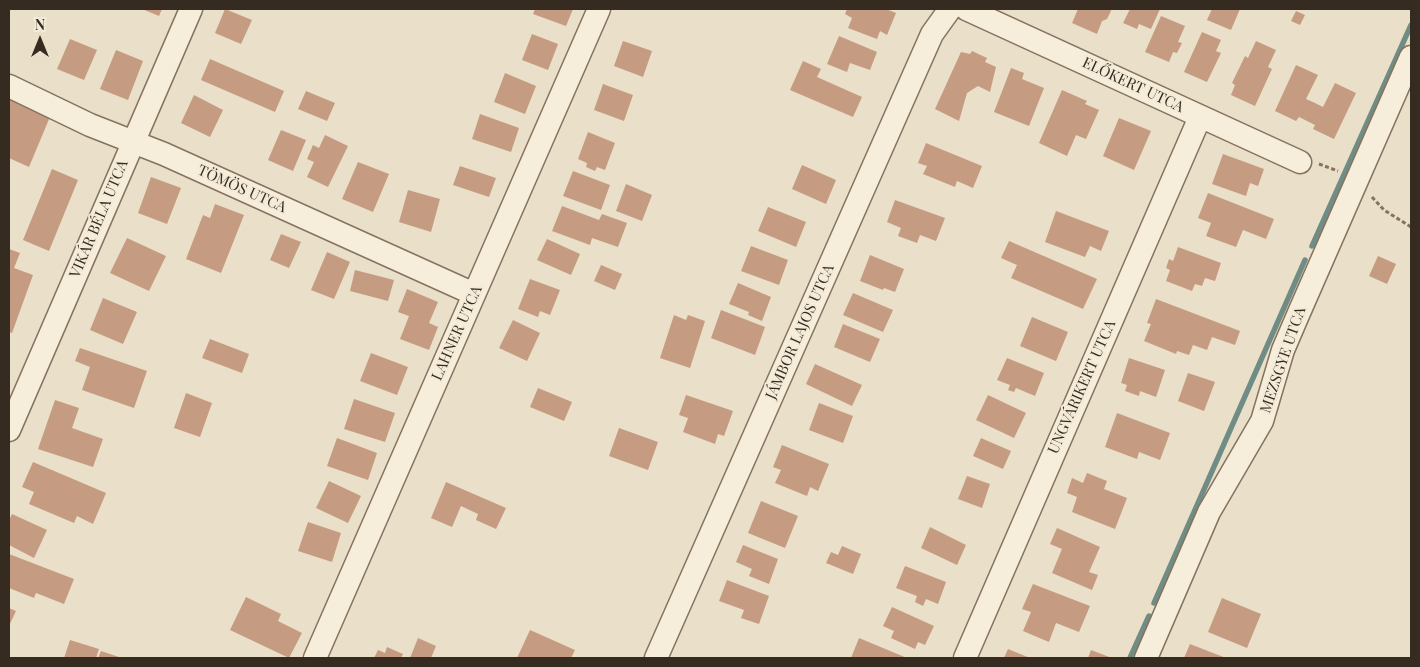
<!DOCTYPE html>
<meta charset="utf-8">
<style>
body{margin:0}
#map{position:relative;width:1420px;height:667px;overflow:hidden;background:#eadfc8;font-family:"Playfair Display",serif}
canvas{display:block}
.frame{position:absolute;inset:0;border:10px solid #362b21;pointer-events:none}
.north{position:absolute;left:15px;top:15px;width:50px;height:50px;-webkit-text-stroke:4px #f3ead7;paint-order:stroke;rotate:0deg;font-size:14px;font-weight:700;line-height:20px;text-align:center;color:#362b21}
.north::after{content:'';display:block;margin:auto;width:18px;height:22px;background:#362b21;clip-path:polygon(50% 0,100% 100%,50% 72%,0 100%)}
</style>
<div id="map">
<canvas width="1420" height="667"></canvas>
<div class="frame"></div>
<div class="north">N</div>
</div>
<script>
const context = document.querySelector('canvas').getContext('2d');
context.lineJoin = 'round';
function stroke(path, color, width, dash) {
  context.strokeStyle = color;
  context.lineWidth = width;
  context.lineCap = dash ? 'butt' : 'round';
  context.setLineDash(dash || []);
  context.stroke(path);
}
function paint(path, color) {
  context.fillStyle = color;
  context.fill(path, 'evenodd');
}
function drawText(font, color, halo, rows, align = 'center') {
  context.font = font + ' "Playfair Display",serif';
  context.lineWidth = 4;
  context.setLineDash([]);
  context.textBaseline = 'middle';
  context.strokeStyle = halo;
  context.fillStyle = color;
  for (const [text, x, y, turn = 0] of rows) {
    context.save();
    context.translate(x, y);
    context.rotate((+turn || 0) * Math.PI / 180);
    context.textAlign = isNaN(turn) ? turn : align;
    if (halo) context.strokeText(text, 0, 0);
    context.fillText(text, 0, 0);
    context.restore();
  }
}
const stream = new Path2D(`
 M1312 246 1411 25
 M1154 603 1305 260
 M1130 658 1149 616`);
const building = new Path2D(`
 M142 9H162L159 16Z
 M225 9 252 20 241 44 215 33Z
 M535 9H573L566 26 533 14Z
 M847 9H886L896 13 887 35 880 31 877 39 848 28 852 18 845 14Z
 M1078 9H1110L1111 11 1107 19 1102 21 1097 34 1072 23Z
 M1130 9H1160L1151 29 1139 24 1137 29 1123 23Z
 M1212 9H1240L1231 30 1207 20Z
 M1296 11 1305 15 1300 25 1291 21Z
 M1161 16 1185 26 1178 42 1182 43 1177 53 1173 52 1169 62 1145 52Z
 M1202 32 1221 40 1216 51 1221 53 1207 82 1184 72Z
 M532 34 558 44 548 70 522 60Z
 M839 36 877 52 870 70 850 63 847 72 827 64Z
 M70 39 97 50 84 80 57 69Z
 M623 41 652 51 643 77 614 66Z
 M1256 41 1276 50 1268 67 1272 69 1255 106 1231 95 1235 85 1232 83 1245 56 1248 58Z
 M116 50 143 61 128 100 100 89Z
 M972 51 987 58 985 62 996 67 990 92 978 86 967 93 959 121 935 109 961 52 970 54Z
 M210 59 284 91 275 112 201 80Z
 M803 61 821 69 817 77 862 97 853 117 790 90Z
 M1296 65 1318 75 1306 99 1315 103 1323 107 1335 83 1356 93 1334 139 1313 129 1315 125 1299 117 1296 121 1275 111Z
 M1011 68 1024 73 1022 79 1044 88 1029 126 994 112Z
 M505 73 536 86 525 114 494 102Z
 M603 84 633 95 624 121 594 110Z
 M1062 90 1087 101 1085 104 1099 110 1086 139 1076 135 1067 156 1039 143Z
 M306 91 335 103 327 121 298 109Z
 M9 94 52 112 29 167 9 158Z
 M194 95 223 110 210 137 181 123Z
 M480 114 519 128 511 152 472 139Z
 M1119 118 1151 131 1134 170 1103 156Z
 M281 130 306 140 293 171 268 160Z
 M588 132 615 143 605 170 597 167 595 171 586 167 587 163 578 159Z
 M325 135 348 146 328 187 307 177 314 162 307 159 313 145 319 148Z
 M926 143 982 166 973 188 957 181 955 187 923 174 927 166 918 163Z
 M1223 154 1264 169 1258 186 1250 183 1246 196 1212 184Z
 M358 162 389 174 373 212 342 199Z
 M802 165 836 180 826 204 792 189Z
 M460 166 496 178 489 197 453 185Z
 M52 169 78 180 49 251 23 240Z
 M573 171 610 185 601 210 563 196Z
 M151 177 181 188 167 224 138 213Z
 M626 184 652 195 642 221 616 211Z
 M408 190 440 199 431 232 399 222Z
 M1208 193 1274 219 1266 239 1243 230 1236 247 1206 236 1211 223 1198 218Z
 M895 200 945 218 936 241 920 235 917 243 898 236 901 228 887 222Z
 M215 204 244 215 221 273 186 259 203 215 210 218Z
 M562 206 599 220 602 214 627 223 618 247 592 238 590 245 552 231Z
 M768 207 806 222 796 247 758 231Z
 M1056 211 1109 231 1101 251 1090 246 1085 257 1045 242Z
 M281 234 301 242 289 268 270 260Z
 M127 238 166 256 149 291 110 273Z
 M547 239 580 254 571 275 537 260Z
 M1009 241 1097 279 1083 309 1011 278 1017 265 1001 258Z
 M751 246 788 260 779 285 741 271Z
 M1178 247 1221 263 1215 281 1205 278 1202 286 1195 284 1192 291 1166 281 1170 270 1166 268 1169 259 1173 261Z
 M9 249 20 253 14 268 33 275 12 333 9 332Z
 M327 252 350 262 334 299 311 290Z
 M870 255 904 269 895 292 884 288 883 290 860 281Z
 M1378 256 1396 264 1387 284 1369 276Z
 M601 265 622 274 615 290 594 281Z
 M355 270 394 280 388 301 350 291Z
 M530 279 560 290 550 315 540 311 538 317 518 309Z
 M738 283 771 297 762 321 748 315 749 312 729 304Z
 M407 289 438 302 429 323 438 327 429 350 400 339 409 316 398 312Z
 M853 293 893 310 883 332 843 315Z
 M103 298 137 312 123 344 90 330Z
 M1156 299 1240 331 1235 345 1212 337 1207 350 1193 345 1189 355 1177 351 1176 354 1144 341 1151 324 1147 323Z
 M721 310 765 327 755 355 711 338Z
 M674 315 686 320 688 315 705 321 690 368 660 358Z
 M1032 317 1068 332 1056 361 1020 346Z
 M513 320 540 333 527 361 499 348Z
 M843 324 880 339 870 362 834 347Z
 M210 339 249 354 242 373 202 358Z
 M80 348 147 371 134 408 82 390 90 367 75 361Z
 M371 353 408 367 397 395 360 381Z
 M1007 358 1044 373 1035 396 1016 388 1014 392 1008 390 1010 385 997 380Z
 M1129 358 1165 370 1156 397 1140 391 1139 396 1125 391 1127 385 1121 383Z
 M815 364 862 385 852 406 806 384Z
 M1188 373 1215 382 1204 411 1178 401Z
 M538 388 572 402 564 421 530 407Z
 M186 393 212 403 200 437 174 428Z
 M686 395 733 411 724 436 718 434 715 444 683 432 688 418 679 415Z
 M988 395 1026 413 1014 438 976 420Z
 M354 399 395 413 385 442 344 429Z
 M55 400 79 408 72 428 103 439 93 467 38 449Z
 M819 403 853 416 843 443 809 430Z
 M1117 413 1170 433 1160 460 1139 452 1137 459 1105 447Z
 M619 428 658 442 648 470 609 456Z
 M337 438 377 453 368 480 327 466Z
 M981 438 1011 451 1003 469 973 456Z
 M782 445 829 464 818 491 810 487 807 496 775 483 781 470 773 467Z
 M33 462 106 493 93 524 77 516 74 523 29 504 34 492 22 487Z
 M1087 473 1107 481 1104 489 1127 498 1115 529 1072 512 1077 497 1067 493 1072 478 1083 483Z
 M967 476 990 484 982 508 958 499Z
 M329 481 361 496 348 523 316 508Z
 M446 482 506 508 496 529 476 520 478 514 461 506 452 527 431 518Z
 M761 501 798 516 785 548 748 533Z
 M12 514 47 530 34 558 9 545V520Z
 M308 522 341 533 332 562 298 551Z
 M930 527 966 545 957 565 921 548Z
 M1057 528 1100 547 1089 572 1098 575 1092 590 1052 573 1062 549 1050 544Z
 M743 545 778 559 769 584 749 576 752 569 736 562Z
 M842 546 861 554 853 574 826 563 831 552 838 555Z
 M9 554 74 579 64 604 36 593 34 598 9 588Z
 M905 566 946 582 938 604 926 599 923 606 915 602 917 596 896 588Z
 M727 580 769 596 759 624 741 618 744 610 719 601Z
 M1033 584 1090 606 1079 632 1056 623 1049 642 1023 631 1031 612 1022 609Z
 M246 597 281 614 278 621 302 633 289 658 230 630Z
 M1222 598 1261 614 1247 648 1208 632Z
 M892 607 934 626 925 645 918 642 915 649 891 638 894 631 883 626Z
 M9 608 16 611 9 626Z
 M530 630 575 650 571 658H517Z
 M418 638 436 646 431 658H410Z
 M859 638 907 658H851Z
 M70 640 99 649 96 658H64Z
 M1190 644 1226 658H1184Z
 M387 647 403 654 401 658H374L378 650 385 653Z
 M1008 649 1030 658H1004Z
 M1091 650 1112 658H1088Z
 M101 651 122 658H98Z`);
const path = new Path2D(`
 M1319 164 1338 171
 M1372 197 1384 210 1411 227`);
const minor = new Path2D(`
 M966 9 1300 162
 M9 86 90 125 164 154 474 294
 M9 430 191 9
 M315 658 599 9
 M656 658 932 34 950 9
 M965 658 1200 117
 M1146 658 1209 512 1262 421 1283 350 1298 315 1411 57`);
const streetNames = [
 ["ELŐKERT UTCA",1133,85,25],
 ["TÖMÖS UTCA",242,189,24],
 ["VIKÁR BÉLA UTCA",99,219,-67],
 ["JÁMBOR LAJOS UTCA",800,332,-66],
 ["LAHNER UTCA",457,333,-66],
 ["MEZSGYE UTCA",1283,360,-71],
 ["UNGVÁRIKERT UTCA",1082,387,-66]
];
stroke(stream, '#708d85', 5.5);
paint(building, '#c59c81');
stroke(minor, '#85725f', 25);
stroke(path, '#85725f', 3, [4, 2.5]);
stroke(minor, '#f6edda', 22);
drawText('15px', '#362b21', '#f3ead7', streetNames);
</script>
